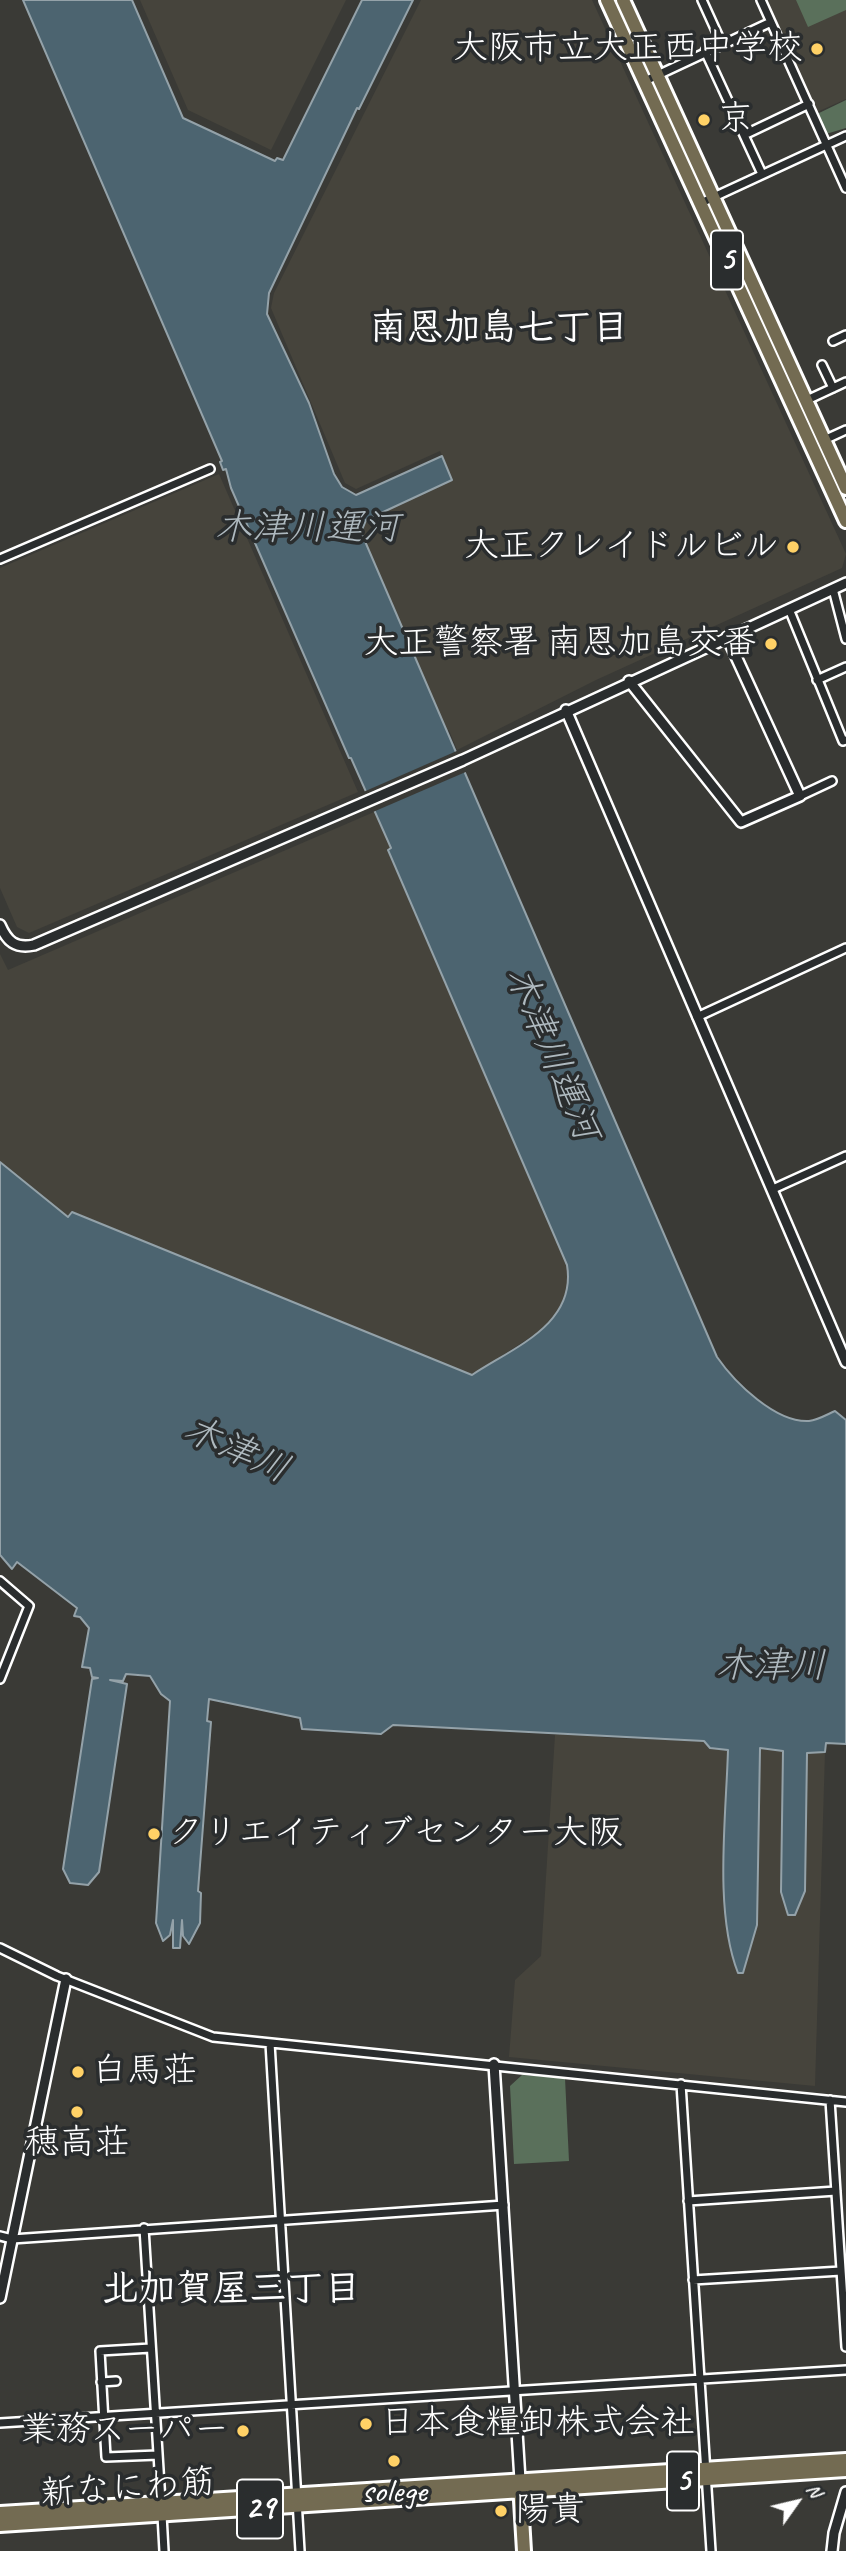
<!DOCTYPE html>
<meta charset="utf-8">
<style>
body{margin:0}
#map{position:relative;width:846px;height:2551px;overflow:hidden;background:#3a3a36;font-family:Caveat,sans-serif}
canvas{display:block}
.north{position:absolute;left:762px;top:2467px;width:70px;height:70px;-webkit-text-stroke:5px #2a2d2e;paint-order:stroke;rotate:56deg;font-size:19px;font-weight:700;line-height:28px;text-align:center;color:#fff}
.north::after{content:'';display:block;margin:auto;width:24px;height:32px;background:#fff;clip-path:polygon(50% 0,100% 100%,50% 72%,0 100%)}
</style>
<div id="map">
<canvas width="846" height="2551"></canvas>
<div class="north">N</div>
</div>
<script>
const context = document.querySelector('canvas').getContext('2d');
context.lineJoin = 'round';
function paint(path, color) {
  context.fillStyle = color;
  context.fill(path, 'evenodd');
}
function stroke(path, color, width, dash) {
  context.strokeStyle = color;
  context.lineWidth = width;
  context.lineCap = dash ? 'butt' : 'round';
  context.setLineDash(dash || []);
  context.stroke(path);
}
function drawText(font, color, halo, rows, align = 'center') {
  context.font = font + ' Caveat,"Klee One",sans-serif';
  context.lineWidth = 7;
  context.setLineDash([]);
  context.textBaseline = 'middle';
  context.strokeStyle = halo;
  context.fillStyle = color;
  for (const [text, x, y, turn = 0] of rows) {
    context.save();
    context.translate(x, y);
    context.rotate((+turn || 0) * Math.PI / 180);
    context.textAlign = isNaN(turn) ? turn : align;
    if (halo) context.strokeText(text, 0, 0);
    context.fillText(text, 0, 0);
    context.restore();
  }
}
const built = new Path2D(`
 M140 0H346L271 150 188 110Z
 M421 0H592L846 554 842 568 596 680 457 750 449 730H445L361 532 366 520 453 479 440 451 356 489 345 483 271 308 274 293Z
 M765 0H846V99L817 112Z
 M219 474 358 792 29 933 17 927 0 888V568Z
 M374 812 390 848 387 850 567 1265V1289L558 1311 546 1327 472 1375 73 1212 68 1217 0 1162V954L8 970Z
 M565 1732 609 1738 704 1741 760 1751V1748L825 1752 815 2086 509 2057 515 1980 541 1956 555 1735Z`);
const green = new Path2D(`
 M796 0H846V10L808 27Z
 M846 100V128L826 134 817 114Z
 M522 2075 565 2078 569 2161 514 2164 510 2086Z`);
const water = new Path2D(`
 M23 0H132L183 118 275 161 277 158 283 160 362 0H413L359 109 357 108 269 293 267 314 309 403 334 474 342 487 356 495 442 456 452 480 366 520 361 532 717 1357C735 1383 776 1423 809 1421 818 1420 828 1414 835 1411L846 1420V1744L826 1743 825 1752 807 1753 805 1891 795 1915H788L781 1892 783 1751 760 1748 757 1925 743 1973H738C714 1912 726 1818 728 1750L710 1748 704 1741 393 1725 381 1734 302 1729 300 1718 209 1699 207 1721 211 1722 198 1891 201 1893 200 1923 189 1944 183 1936 182 1920 180 1948H173V1920L170 1935 163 1941 156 1923 170 1701 161 1694 150 1676 126 1674 123 1681 110 1680 127 1684 99 1872 88 1885 70 1883 63 1869 92 1679 98 1678 92 1677 90 1668 82 1667 89 1628 80 1617 74 1616 77 1608 17 1562 12 1569 0 1555V1162L68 1217 72 1212 472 1375C512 1348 577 1325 567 1265L388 850 391 848 351 758H349L231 488 226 469 223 470 220 462 222 461Z`);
const pier = new Path2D(`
 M459 750 468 771 373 812 361 793Z`);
const minor = new Path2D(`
 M702 0 722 44
 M761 0 846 188
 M705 51 762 174
 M645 81 771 22
 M744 135 809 104
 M701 203 846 136
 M833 341 846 335
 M822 365 833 388
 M807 400 846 382
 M824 440 846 430
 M0 559 210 469
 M833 589 846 639
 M789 609 843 741 846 740
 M817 680 846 667
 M800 796 832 781
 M697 1017 846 948
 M773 1189 846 1156
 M0 1581 29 1606 0 1679
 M0 1948 57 1976 213 2037 846 2102
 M270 2043 300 2551
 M681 2084 711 2551
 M830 2100 846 2347
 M688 2201 836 2191
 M144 2228 161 2502
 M0 2236 12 2239 504 2205
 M693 2280 841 2271
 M151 2348 100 2351 106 2457 158 2455
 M101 2382 116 2381
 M0 2423 846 2370
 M162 2515 164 2551`);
const tertiary = new Path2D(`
 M629 681 741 822 800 796 727 637
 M566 710 846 1362
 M0 925C7 941 15 949 34 945L463 760 846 583
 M494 2064 520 2480
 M0 2298 66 1979
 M832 2551 834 2533 846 2492`);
const primary = new Path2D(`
 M607 0 846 521
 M623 0 846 488
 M520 2484 524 2551
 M0 2513 846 2460
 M0 2525 846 2470`);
const markers = [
 [817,49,7,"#ffd166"],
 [704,120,7,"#ffd166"],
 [793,547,7,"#ffd166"],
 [771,644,7,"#ffd166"],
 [154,1834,7,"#ffd166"],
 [78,2072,7,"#ffd166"],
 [77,2112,7,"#ffd166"],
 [366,2424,7,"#ffd166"],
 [243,2431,7,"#ffd166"],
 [394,2461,7,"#ffd166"],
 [501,2511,7,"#ffd166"]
];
const shields = [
 [727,260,32],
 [683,2481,32],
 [260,2509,46]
];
const shieldNames = [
 ["5",727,260],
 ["5",683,2481],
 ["29",260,2509]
];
const poiNames = [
 ["大阪市立大正西中学校",803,49,"right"],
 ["京",718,120],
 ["大正クレイドルビル",779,547,"right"],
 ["大正警察署 南恩加島交番",757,644,"right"],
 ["クリエイティブセンター大阪",168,1834],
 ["白馬荘",92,2072],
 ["穂高荘",77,2144,"center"],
 ["日本食糧卸株式会社",380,2424],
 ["業務スーパー",229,2431,"right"],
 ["solege",394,2493,"center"],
 ["陽貴",515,2511]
];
const streetNames = [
 ["新なにわ筋",128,2489,-4]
];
const neighbourhoodNames = [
 ["南恩加島七丁目",499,329],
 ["北加賀屋三丁目",231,2290]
];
const waterNames = [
 ["木津川運河",307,529],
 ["木津川運河",551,1054,67],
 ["木津川",236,1451,24],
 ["木津川",771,1667]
];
paint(built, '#46443c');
paint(green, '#5a705b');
paint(water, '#4c6470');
stroke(water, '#94a2a9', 2);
paint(pier, '#3a3a36');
stroke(minor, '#fff', 12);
stroke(tertiary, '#fff', 14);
stroke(primary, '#fff', 18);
stroke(minor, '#2a2d2e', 7);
stroke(tertiary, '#2a2d2e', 9);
stroke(primary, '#736b52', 12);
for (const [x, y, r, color] of markers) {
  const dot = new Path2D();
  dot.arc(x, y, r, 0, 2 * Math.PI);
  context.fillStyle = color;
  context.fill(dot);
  stroke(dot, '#2a2d2e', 2.5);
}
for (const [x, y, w] of shields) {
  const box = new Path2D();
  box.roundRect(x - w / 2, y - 29.5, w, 59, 5);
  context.fillStyle = '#2a2d2e';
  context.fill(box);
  stroke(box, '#fff', 2);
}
drawText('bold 33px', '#fff', null, shieldNames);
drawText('35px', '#fff', '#2a2d2e', poiNames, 'left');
drawText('35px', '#fff', '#2a2d2e', streetNames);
drawText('bold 37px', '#fff', '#2a2d2e', neighbourhoodNames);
drawText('italic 37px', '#aeb9bf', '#2a2d2e', waterNames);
</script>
